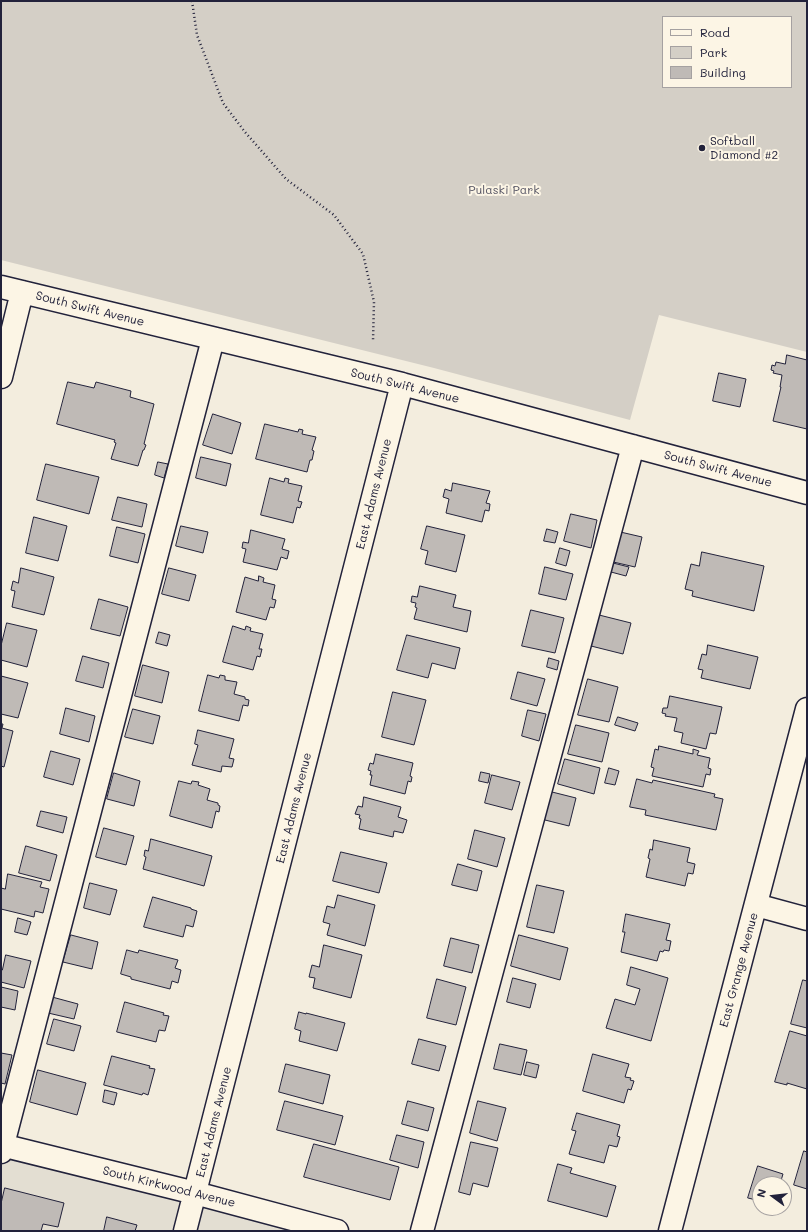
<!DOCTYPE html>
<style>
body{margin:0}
#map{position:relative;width:808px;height:1232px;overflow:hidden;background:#f3edde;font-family:Mali,sans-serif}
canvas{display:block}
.frame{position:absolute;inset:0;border:2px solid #22223b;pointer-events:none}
.legend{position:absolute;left:662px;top:16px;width:130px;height:72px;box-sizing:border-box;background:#fcf5e5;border:1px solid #a5a1a1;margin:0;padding:5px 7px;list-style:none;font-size:12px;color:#22223b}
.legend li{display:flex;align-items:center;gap:8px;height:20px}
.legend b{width:20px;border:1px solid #a5a1a1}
.north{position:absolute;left:752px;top:1176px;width:40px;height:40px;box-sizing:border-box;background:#fcf5e5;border:1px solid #a5a1a1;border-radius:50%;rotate:285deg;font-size:11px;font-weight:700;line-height:16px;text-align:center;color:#22223b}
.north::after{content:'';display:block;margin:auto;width:14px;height:18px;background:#22223b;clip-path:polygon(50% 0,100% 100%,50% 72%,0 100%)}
</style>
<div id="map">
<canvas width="808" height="1232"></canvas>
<div class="frame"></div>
<ul class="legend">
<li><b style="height:5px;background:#fcf5e5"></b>Road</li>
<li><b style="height:11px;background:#d4cfc6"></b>Park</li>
<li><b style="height:11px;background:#bfbab6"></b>Building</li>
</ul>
<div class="north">N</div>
</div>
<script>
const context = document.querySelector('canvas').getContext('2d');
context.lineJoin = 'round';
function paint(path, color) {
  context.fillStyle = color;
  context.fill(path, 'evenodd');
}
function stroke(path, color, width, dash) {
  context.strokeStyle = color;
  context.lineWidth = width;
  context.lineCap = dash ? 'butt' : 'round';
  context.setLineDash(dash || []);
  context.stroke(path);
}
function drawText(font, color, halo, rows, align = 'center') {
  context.font = font + ' Mali,sans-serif';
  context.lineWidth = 4;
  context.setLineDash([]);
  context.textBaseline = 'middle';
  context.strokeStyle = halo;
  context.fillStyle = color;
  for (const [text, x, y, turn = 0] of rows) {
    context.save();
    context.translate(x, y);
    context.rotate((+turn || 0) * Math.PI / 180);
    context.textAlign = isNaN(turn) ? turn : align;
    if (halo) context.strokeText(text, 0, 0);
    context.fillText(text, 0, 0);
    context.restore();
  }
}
const built = new Path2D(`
 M1 1145 337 1231H1Z`);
const green = new Path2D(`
 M1 1H807V352L659 315 630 420 434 368 1 260ZM663 17H791V87H663Z`);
const building = new Path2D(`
 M787 355 807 360V429L773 421 781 387H780L782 375 773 373 774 371 771 370 772 365 775 366 776 362 785 364Z
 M719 373 746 379 740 407 713 401Z
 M68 382 94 388 96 382 131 391 130 397 154 404 144 444 146 445 144 450H143L138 466 111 459 116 443 114 442 115 440 57 424Z
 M213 414 241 423 232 454 203 445Z
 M265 424 298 432 299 429 303 430 302 434 316 437 312 450 314 451 312 460H310L307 472 256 459Z
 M201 457 231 464 226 486 196 478Z
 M158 462 168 464 164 478 155 475Z
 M46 464 99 477 89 514 37 500Z
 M270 478 284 482 285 478 289 479 288 483 302 486 298 501 302 502 300 508 297 507 293 523 261 515Z
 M453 483 490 491 486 503 490 504 489 511 485 510 482 522 446 513 449 499 443 497 445 489 451 491Z
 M118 497 147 504 142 527 112 520Z
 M571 514 597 520 591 548 564 541Z
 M34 517 67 526 58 561 26 553Z
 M181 526 208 532 203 553 176 546Z
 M427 526 465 535 456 572 425 564 428 551 421 549Z
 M117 527 145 534 138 563 110 556Z
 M547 529 558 532 555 543 544 541Z
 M251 530 285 539 282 549 289 551 287 559 281 557 277 570 243 562 246 549 242 548 243 542 248 543Z
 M616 531 642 537 635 567 609 561Z
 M560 548 570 551 566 566 556 563Z
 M702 552 764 566 754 611 692 596 693 591 685 589 691 564 699 566Z
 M613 563 629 567 626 576 611 572Z
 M545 567 573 574 566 600 539 594Z
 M21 568 54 577 44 615 12 607 15 591 11 590 13 581 18 583Z
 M169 568 196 575 189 601 162 594Z
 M259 576 264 578 263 582 275 585 272 599 276 600 274 608 270 607 266 620 236 612 245 577 258 581Z
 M420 586 456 595 453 607 471 611 467 632 414 619 417 608 415 607 416 603 411 602 412 596 417 597Z
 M99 599 128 607 120 636 91 629Z
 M531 610 564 618 555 653 522 646Z
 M595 614 631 623 623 654 587 645Z
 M7 623 37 630 27 667 1 660V646Z
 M233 626 245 630 246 626 251 628 250 631 263 634 259 649H262L260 657 257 656 253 670 223 662Z
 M159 632 170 635 167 646 156 643Z
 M407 635 460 648 455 669 432 663 428 678 397 670Z
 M708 645 758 657 750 689 701 678 703 670 698 669 702 654 706 655Z
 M83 656 109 663 103 688 76 681Z
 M549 658 559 661 557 670 547 667Z
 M143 665 169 672 162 703 135 696Z
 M518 672 545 679 537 706 511 699Z
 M208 675 219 678 220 675 225 676V680L237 682 234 694 245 697V699L249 700 248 706 243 705 239 721 199 711Z
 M1 676 28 683 18 718 1 714Z
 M588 679 618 687 609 722 578 715Z
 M393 692 426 700 414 745 382 737Z
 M670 696 722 707 716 734 710 733 706 749 681 743 683 733 674 731 677 718 665 716 666 714 662 713 663 708H667Z
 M66 708 95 716 89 742 60 734Z
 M133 709 160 716 153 744 125 737Z
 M528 710 546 714 539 741 522 736Z
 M618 717 638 723 635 731 615 725Z
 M1 724H3L2 728 13 731 4 767 1 766Z
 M576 725 609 733 602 762 568 754Z
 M198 730 234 739 229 758 234 759 232 767 222 766 221 772 192 765 198 745 195 744Z
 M659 746 693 754V749L699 751 697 755 710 758 708 768 711 769 710 775 706 774 703 787 652 776 654 768 651 767 655 749 658 750Z
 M51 751 80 759 73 785 44 777Z
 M376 754 413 763 410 776 412 777 411 782 408 781 405 794 370 785 372 775H370L371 771 368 770 370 763 373 764Z
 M565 759 600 768 594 794 558 784Z
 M609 768 619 771 615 785 605 783Z
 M481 772 490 774 488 783 479 781Z
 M114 773 140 781 134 806 107 799Z
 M492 775 520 782 512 810 485 803Z
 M637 779 652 783 653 780 715 794 714 797 723 799 716 830 645 815 646 810 630 807Z
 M179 781 191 784 192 781 199 782 198 785 210 789 207 800 218 803V805L220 806 219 812 216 811 212 828 170 816Z
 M548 791 576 798 569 826 541 819Z
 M364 797 401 807 398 817 407 820 403 833 394 831 393 837 359 829 361 819 359 818 360 815 355 814 358 806 362 807Z
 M41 811 67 817 63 833 37 826Z
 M104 828 134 836 126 865 96 857Z
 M475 830 505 838 497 867 468 859Z
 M151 839 212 856 204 886 143 869 146 857 144 856 145 850 148 851Z
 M654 840 690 848 687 862 695 864 693 874 688 873 685 886 646 877 650 859 648 858 650 849 652 850Z
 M26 846 57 855 50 881 19 873Z
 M341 852 387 863 379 893 333 881Z
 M458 864 482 871 477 891 452 885Z
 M8 874 42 882 40 887 49 889 43 913 35 911 34 917 1 909V888L5 889Z
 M90 883 117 890 110 915 84 908Z
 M537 885 564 891 554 933 527 927Z
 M338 895 375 905 365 946 327 935 330 924 323 922 327 906 334 908Z
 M153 897 191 908V909L197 911 193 927 186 925 183 937 144 927Z
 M626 914 670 924 666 940 671 941 669 951 664 950 663 952 660 951 657 961 621 952 625 932H623Z
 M18 918 31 922 27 935 15 932Z
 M71 935 98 942 92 969 63 962Z
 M519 935 568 948 560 980 511 966Z
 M451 938 479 945 472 973 444 966Z
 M324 945 362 955 351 998 313 988 315 978 309 977 312 965 319 967Z
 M127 950 138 953 139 950 178 960 175 968 181 970 178 983 172 981 170 989 131 979V977L121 974Z
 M6 955 31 961 24 988 1 982V970H2Z
 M631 967 668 978 651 1041 606 1028 615 999 635 1005 640 989 627 985Z
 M513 978 536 984 530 1008 507 1002Z
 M437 979 466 987 456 1025 427 1018Z
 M803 980 807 981V1028L791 1024Z
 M1 987 18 991 15 1010 1 1007Z
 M52 997 78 1004 74 1019 48 1013Z
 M125 1002 164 1013 163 1015 169 1016 165 1031 159 1030 156 1042 117 1032Z
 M299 1012 306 1014V1013L345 1023 337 1051 299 1041 301 1031 295 1029Z
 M54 1019 81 1026 74 1051 47 1044Z
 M790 1031 807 1036V1089L787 1083V1085L775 1082Z
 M419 1039 446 1046 439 1071 412 1064Z
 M500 1044 527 1050 521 1075 494 1069Z
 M1 1053 12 1055 5 1084 1 1083Z
 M593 1054 629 1064 625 1077 631 1078 630 1080 634 1081 631 1090 628 1089 624 1103 583 1091Z
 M112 1056 150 1066 149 1068 155 1069 148 1095 143 1093 142 1095 104 1085Z
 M527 1062 539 1065 536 1078 524 1075Z
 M286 1064 330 1075 323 1104 279 1092Z
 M38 1070 86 1083 77 1115 30 1102Z
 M105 1090 117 1093 114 1105 103 1102Z
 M285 1101 343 1116 335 1145 277 1130Z
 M408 1101 434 1108 428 1131 402 1124Z
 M478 1101 506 1108 497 1141 470 1133Z
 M577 1113 620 1125 617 1136 620 1137 617 1147 609 1145 604 1163 569 1154 576 1131 572 1130Z
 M397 1135 424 1142 418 1168 390 1160Z
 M471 1142 498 1148 488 1187 473 1183 470 1195 459 1192Z
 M314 1144 399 1167 390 1200 304 1177Z
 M804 1151 807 1152V1189L794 1185Z
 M558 1164 572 1168 570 1173 616 1186 607 1217 548 1201Z
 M758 1166 783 1174 780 1184H760V1201L748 1198Z
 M5 1188 64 1203 58 1227 43 1224 41 1231H1V1204Z
 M107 1217 137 1225 135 1231H104Z`);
const path = new Path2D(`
 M192 1 197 35 223 103 245 132 286 179 334 215 363 254 374 302 373 341`);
const minor = new Path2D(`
 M1 287 402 384 807 493
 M1 377 22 292
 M756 905 807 919
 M1 1145 195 1193 337 1231
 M1 1152 213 339
 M185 1231 402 384
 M422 1231 633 446
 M670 1231 807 709`);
const markers = [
 [702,148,4,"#22223b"]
];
const poiNames = [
 ["Softball",710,141],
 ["Diamond #2",710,155]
];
const parkNames = [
 ["Pulaski Park",504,190]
];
const streetNames = [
 ["South Swift Avenue",90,309,14],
 ["South Swift Avenue",405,386,14],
 ["South Swift Avenue",718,469,15],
 ["East Adams Avenue",374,494,-76],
 ["East Adams Avenue",294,808,-76],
 ["East Grange Avenue",739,970,-75],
 ["East Adams Avenue",214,1122,-76],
 ["South Kirkwood Avenue",169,1187,14]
];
paint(built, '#e3ded2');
paint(green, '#d4cfc6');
paint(building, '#bfbab6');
stroke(building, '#22223b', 1);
stroke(minor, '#22223b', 25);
stroke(path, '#22223b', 2.5, [1, 3]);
stroke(minor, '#fcf5e5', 22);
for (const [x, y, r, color] of markers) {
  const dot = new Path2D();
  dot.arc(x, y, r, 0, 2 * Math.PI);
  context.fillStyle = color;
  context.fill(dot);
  stroke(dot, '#fcf5e5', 1.5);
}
drawText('12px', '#22223b', '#fcf5e5', poiNames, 'left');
drawText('12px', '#575665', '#fcf5e5', parkNames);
drawText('12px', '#22223b', '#fcf5e5', streetNames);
</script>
